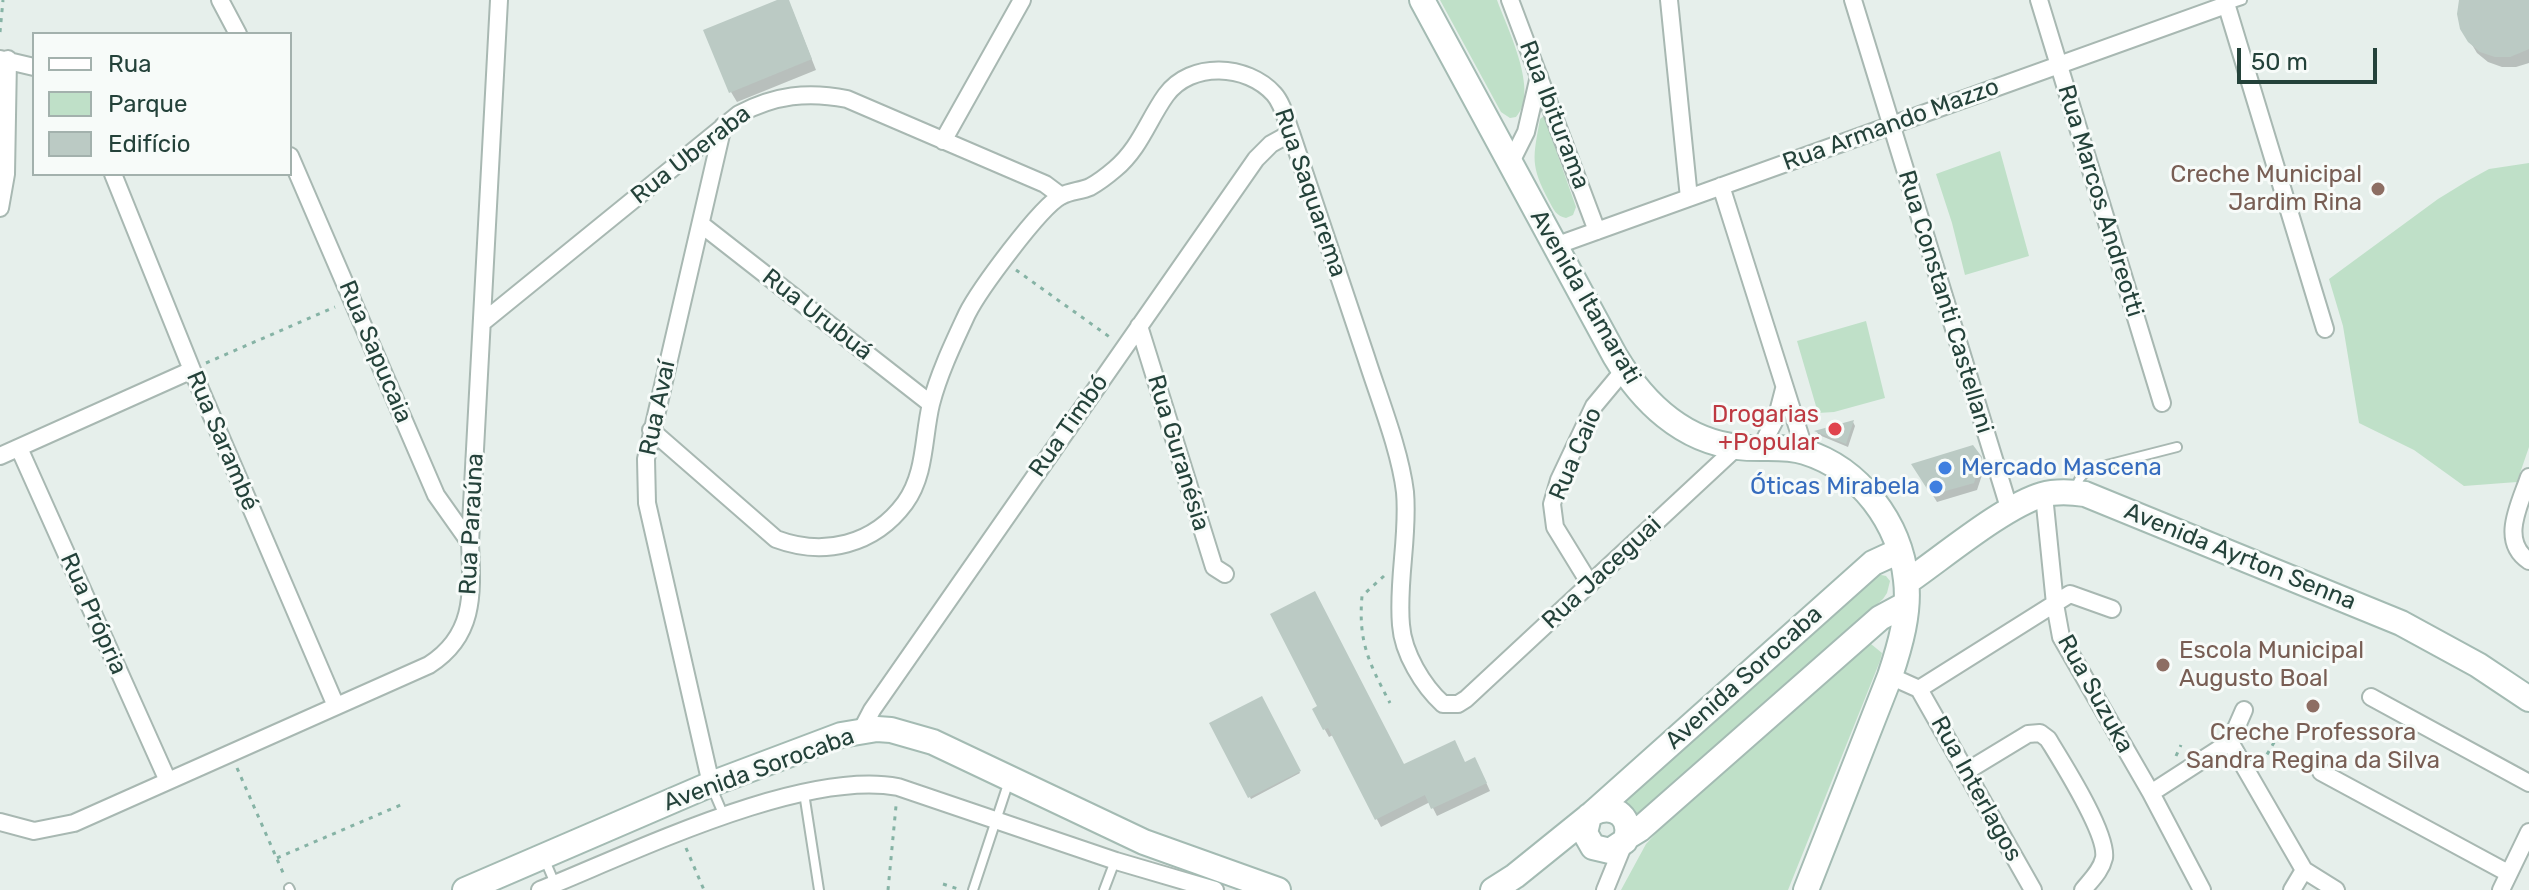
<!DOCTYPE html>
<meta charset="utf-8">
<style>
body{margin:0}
#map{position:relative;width:2529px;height:890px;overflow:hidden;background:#e6efeb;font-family:Rubik,sans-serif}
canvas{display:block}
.legend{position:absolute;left:32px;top:32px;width:260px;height:144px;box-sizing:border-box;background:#f7fbf9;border:2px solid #a3b1ad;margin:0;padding:10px 14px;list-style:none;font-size:24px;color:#24423a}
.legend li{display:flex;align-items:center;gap:16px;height:40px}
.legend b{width:40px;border:2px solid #a3b1ad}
.scale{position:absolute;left:2237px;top:48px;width:140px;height:36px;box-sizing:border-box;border:4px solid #24423a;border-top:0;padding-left:10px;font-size:24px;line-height:28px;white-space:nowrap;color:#24423a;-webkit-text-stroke:6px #f7fbf9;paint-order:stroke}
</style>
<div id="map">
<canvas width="2529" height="890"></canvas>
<ul class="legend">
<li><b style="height:10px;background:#fff"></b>Rua</li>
<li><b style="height:22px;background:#bfe0c8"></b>Parque</li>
<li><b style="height:22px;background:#bbcac4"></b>Edifício</li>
</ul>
<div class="scale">50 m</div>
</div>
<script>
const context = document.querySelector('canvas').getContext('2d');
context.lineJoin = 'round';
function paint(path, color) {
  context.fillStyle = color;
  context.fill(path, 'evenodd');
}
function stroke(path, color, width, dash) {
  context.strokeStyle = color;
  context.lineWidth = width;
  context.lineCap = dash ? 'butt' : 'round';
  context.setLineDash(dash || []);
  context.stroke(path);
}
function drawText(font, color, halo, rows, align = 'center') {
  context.font = font + ' Rubik,sans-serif';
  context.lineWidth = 6;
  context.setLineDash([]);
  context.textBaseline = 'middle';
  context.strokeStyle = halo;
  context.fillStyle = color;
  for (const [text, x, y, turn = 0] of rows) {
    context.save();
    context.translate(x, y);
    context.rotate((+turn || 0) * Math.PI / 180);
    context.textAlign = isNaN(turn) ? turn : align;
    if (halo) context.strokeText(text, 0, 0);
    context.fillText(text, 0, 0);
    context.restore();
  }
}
const green = new Path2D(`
 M1440 0H1497C1507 28 1540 92 1516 117L1510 118 1501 112Z
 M1544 116 1576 207 1573 215 1566 218C1556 216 1554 210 1549 201 1530 165 1533 158 1540 119Z
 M2000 151 2029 256 1965 275 1952 223 1936 174Z
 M2529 163V447L2517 482 2464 486 2414 450 2359 423 2343 326 2329 279 2438 199 2469 180 2489 169Z
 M1866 321 1885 398 1834 412 1818 413 1797 341Z
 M1877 574 1886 576 1890 581 1887 593 1883 599 1634 821 1618 803Z
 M1871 644 1882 653 1880 661 1788 890H1621L1646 844 1673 815 1860 647Z`);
const shadow = new Path2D(`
 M783 0H787L792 9 816 70 737 102 731 92Z
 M2461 0H2529V63L2516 67H2502L2488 62 2477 53 2462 28Z
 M1853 422 1855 426 1848 447 1819 435 1817 432Z
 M1980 458 1985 466 1977 490 1937 502 1914 465Z
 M1261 699 1300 773 1251 799 1212 724Z
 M1314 710 1404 767 1465 765 1479 767 1490 791 1437 816 1430 802 1381 827 1333 735 1329 737Z`);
const building = new Path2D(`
 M777 0H789L812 59 729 93 703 30Z
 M2459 0H2529V49L2510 57H2495L2480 52 2468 42 2460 29 2457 14Z
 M1854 420 1846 444 1814 431Z
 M1973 445 1982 457 1974 483 1931 495 1911 464Z
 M1315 591 1404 764 1455 740 1465 762 1475 757 1487 783 1431 809 1425 795 1375 820 1328 728 1323 730 1312 709 1317 706 1270 614Z
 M1262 696 1301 771 1248 798 1209 723Z`);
const path = new Path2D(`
 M0 32 3 0
 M1016 270 1111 338
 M206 363 335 307
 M1384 576 1362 596C1358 642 1369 663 1390 703
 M2176 756 2181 745
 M2262 763 2286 722
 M237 768 284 875
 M686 848 704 890
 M277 858 403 804
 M943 884 961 890
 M888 890 896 806`);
const lane = new Path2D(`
 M2227 5 2242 0
 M2075 488 2080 478 2087 470 2177 447
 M712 788 724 816
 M804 793 819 890
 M544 858 556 886
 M289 888 290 890
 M973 890 1009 781
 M1104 890 1115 861`);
const street = new Path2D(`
 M220 0 238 34
 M1510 0 1597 231
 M1669 0 1689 198
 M1853 0 2010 511
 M2039 0 2162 403
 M2225 0 2325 329
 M0 59 34 67
 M943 141 1022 0
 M290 156 436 495 470 543
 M1510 164 1526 132 1539 76
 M113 174 192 370 336 706
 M1721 186 1805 451
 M0 208 6 174 8 59
 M702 225 931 404
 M1555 246 2226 5
 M483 322 739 114C775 95 808 91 847 99L1045 184 1061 196
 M1139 326 1214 567 1225 574
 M651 430 776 539C824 557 874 545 905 503 926 474 923 437 931 404 939 373 954 342 967 314 979 290 1040 207 1061 196 1070 191 1081 191 1090 187 1099 182 1108 175 1115 169 1140 148 1148 120 1166 95 1191 61 1247 64 1274 94 1283 104 1286 120 1291 133 1316 208 1341 283 1366 357 1379 398 1400 450 1405 492 1409 536 1397 581 1401 625 1403 653 1423 686 1443 704H1458L1466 699 1737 447
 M1761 447 1777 416 1784 389
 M19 448 168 781
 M0 456 192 370
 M2529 477C2520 504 2499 541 2529 561
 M2044 495 2055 604 2061 637 2151 793 2202 890
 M1590 584 1555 527 1552 504 1559 480 1594 406 1624 370
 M1890 676 1919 689 2070 594 2112 609
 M1919 689 2033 890
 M2371 697 2529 783
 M2244 710 2230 742 2304 870 2336 890
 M861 731 872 710 1256 159 1271 144 1291 133
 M1967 771 2028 734 2040 733 2048 739C2062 762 2108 834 2104 858 2101 871 2091 880 2083 890
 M2321 772 2508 873
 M711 784 647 503 646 459 723 126
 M2151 793 2230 742
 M0 822 34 831 74 823 429 665C476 635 472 592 470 543L499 0
 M540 890C632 853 802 769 898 787L1116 861 1215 890
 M1605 890 1625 841
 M2292 890 2304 870
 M2501 890 2529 832`);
const secondary = new Path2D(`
 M1422 0 1615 356C1642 401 1682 441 1738 447 1760 450 1783 445 1805 452 1860 469 1900 523 1906 580 1910 612 1900 646 1890 676L1806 890
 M1907 582C1942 558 2004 506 2042 495 2056 491 2071 492 2085 494L2401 623 2478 665 2529 699
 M1593 813 1873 563 1899 551
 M1627 837 1640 829 1880 618 1906 604
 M465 890 711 784 841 735 877 729 891 730 933 742 1144 842 1278 890
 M1493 890 1515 876 1593 813C1615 802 1634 819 1625 841L1610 851 1593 847 1585 833 1589 816`);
const markers = [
 [2378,189,8,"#8d6e63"],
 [1835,429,8,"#e0444e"],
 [1945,468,8,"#3f7fe0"],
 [1936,487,8,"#3f7fe0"],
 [2163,665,8,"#8d6e63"],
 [2313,706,8,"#8d6e63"]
];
const streetNames = [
 ["Rua Ibiturama",1554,115,69],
 ["Rua Armando Mazzo",1891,125,-20],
 ["Rua Uberaba",691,155,-38],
 ["Rua Saquarema",1310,193,71],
 ["Rua Marcos Andreotti",2100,201,73],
 ["Avenida Itamarati",1585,297,60],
 ["Rua Constanti Castellani",1945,302,73],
 ["Rua Urubuá",817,315,38],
 ["Rua Sapucaia",375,352,67],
 ["Rua Avaí",658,408,-78],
 ["Rua Timbó",1069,426,-55],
 ["Rua Sarambé",222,441,67],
 ["Rua Guranésia",1178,453,73],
 ["Rua Caio",1576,454,-67],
 ["Rua Paraúna",472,524,-87],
 ["Avenida Ayrton Senna",2240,557,22],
 ["Rua Jaceguai",1602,573,-43],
 ["Rua Própria",93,614,66],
 ["Avenida Sorocaba",1744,678,-42],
 ["Rua Suzuka",2095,694,61],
 ["Avenida Sorocaba",759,770,-20],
 ["Rua Interlagos",1976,789,61]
];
const educationNames = [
 ["Creche Municipal",2362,175],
 ["Jardim Rina",2362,203],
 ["Escola Municipal",2179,651,"left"],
 ["Augusto Boal",2179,679,"left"],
 ["Creche Professora",2313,733,"center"],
 ["Sandra Regina da Silva",2313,761,"center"]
];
const healthNames = [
 ["Drogarias",1819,415],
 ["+Popular",1819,443]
];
const shopNames = [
 ["Mercado Mascena",1961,468],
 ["Óticas Mirabela",1920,487,"right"]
];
paint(green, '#bfe0c8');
paint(shadow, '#0003');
paint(building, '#bbcac4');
stroke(lane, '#a8b8b2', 12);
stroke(street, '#a8b8b2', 20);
stroke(secondary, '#a4bbb3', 28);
stroke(path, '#86b3a5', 3, [4, 6]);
stroke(lane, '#fff', 8);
stroke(street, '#fff', 16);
stroke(secondary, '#fff', 24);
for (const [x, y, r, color] of markers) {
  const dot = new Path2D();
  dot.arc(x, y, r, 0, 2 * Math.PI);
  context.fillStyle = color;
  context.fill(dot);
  stroke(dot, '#f7fbf9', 3);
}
drawText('24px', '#24423a', '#f7fbf9', streetNames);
drawText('24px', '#785e54', '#f7fbf9', educationNames, 'right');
drawText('24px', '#be3a42', '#f7fbf9', healthNames, 'right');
drawText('24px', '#366cbe', '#f7fbf9', shopNames, 'left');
</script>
